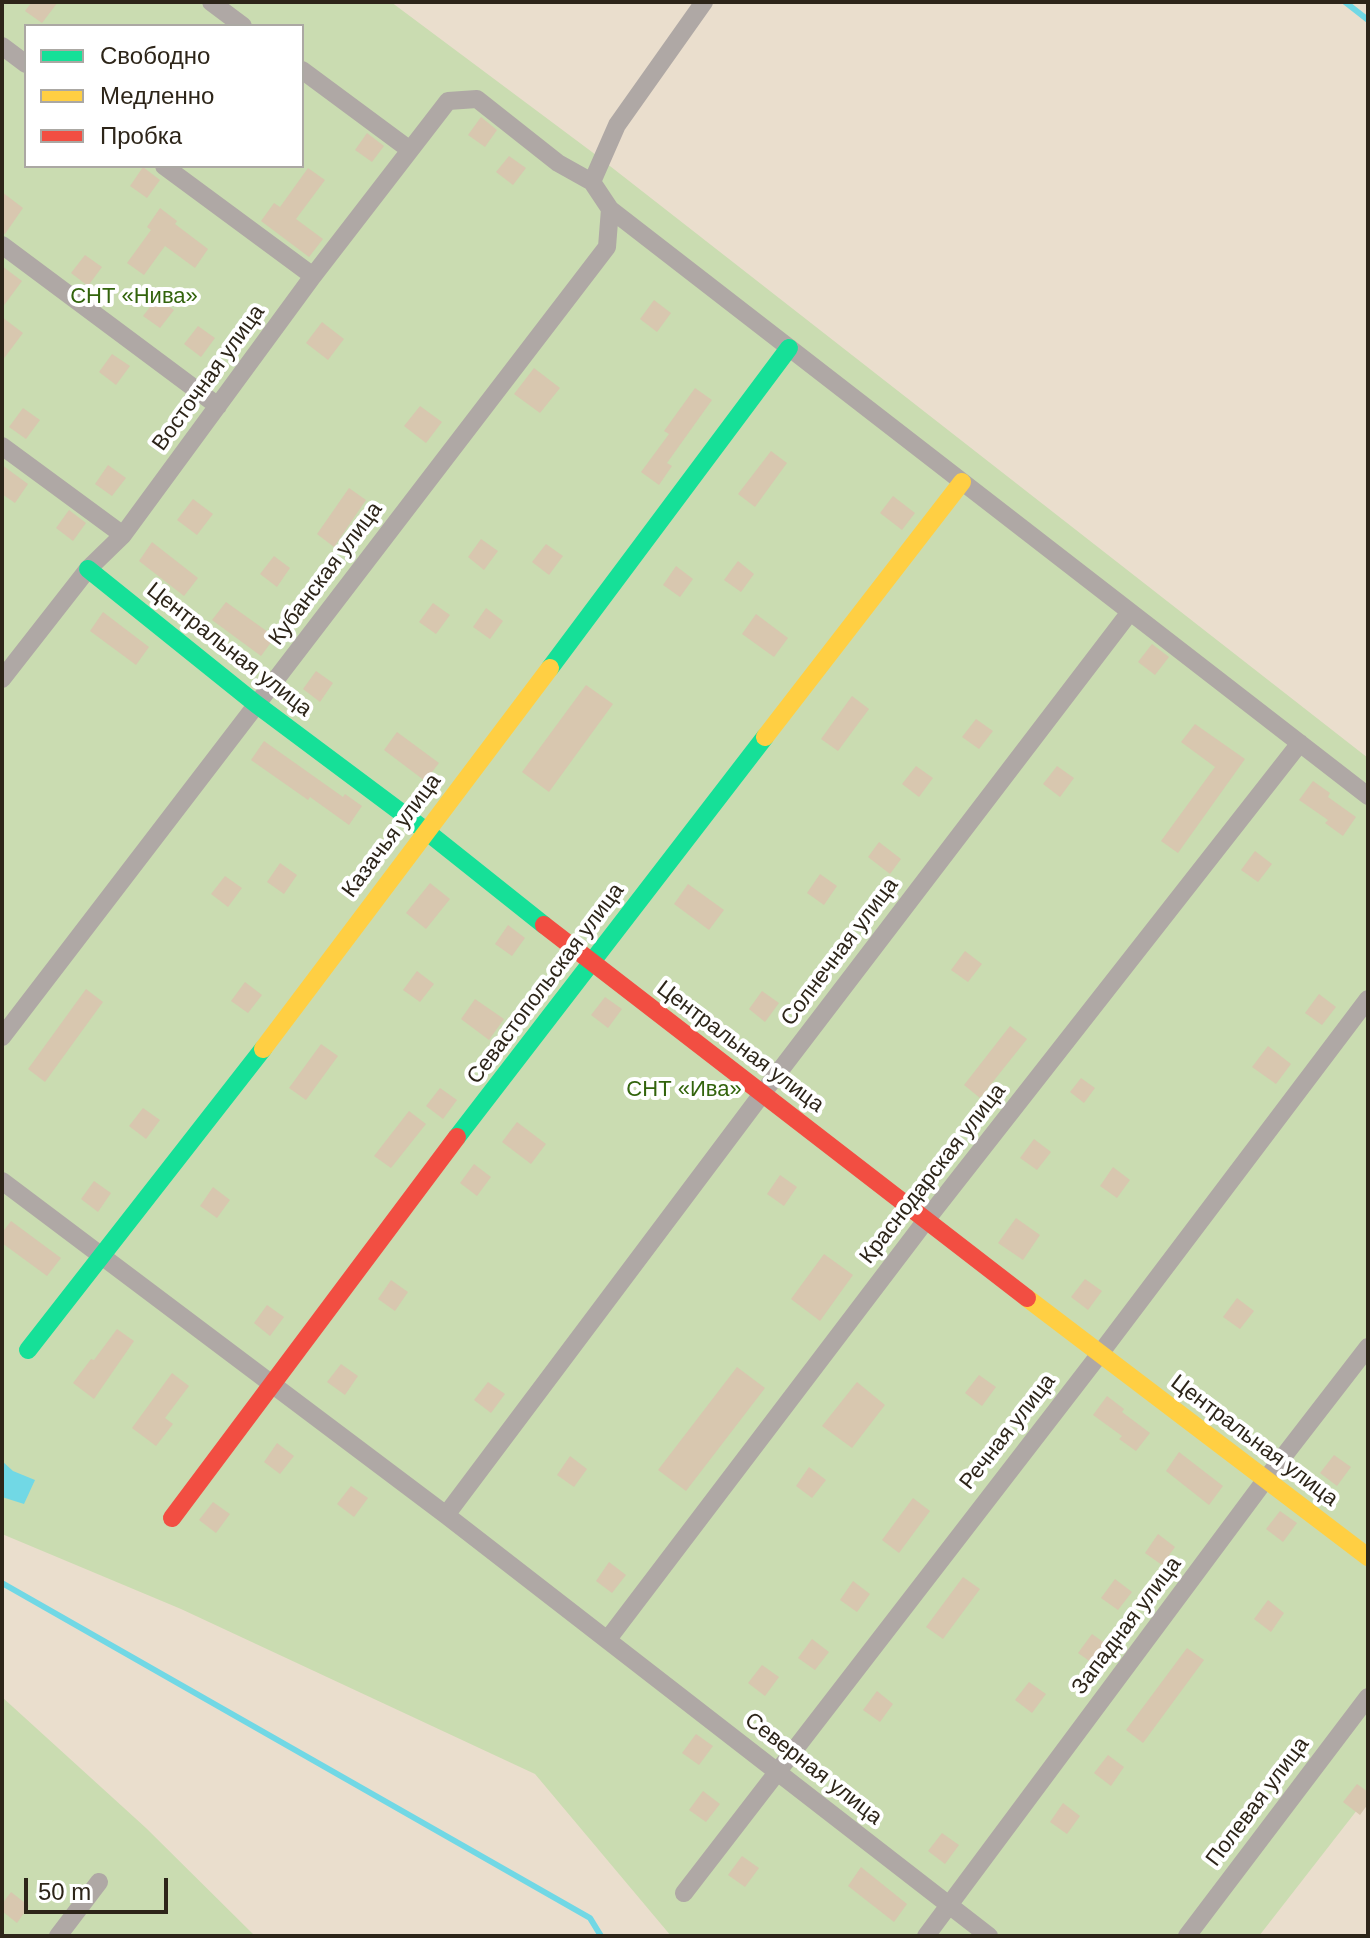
<!DOCTYPE html>
<meta charset="utf-8">
<style>
body{margin:0}
#map{position:relative;width:1370px;height:1938px;overflow:hidden;background:#eadecd;font-family:Helvetica,sans-serif}
canvas{display:block}
.frame{position:absolute;inset:0;border:4px solid #2d2519;pointer-events:none}
.legend{position:absolute;left:24px;top:24px;width:280px;height:144px;box-sizing:border-box;background:#fff;border:2px solid #aba8a3;margin:0;padding:10px 14px;list-style:none;font-size:24px;color:#2d2519}
.legend li{display:flex;align-items:center;gap:16px;height:40px}
.legend b{width:40px;border:2px solid #aba8a3}
.scale{position:absolute;left:24px;top:1878px;width:144px;height:36px;box-sizing:border-box;border:4px solid #2d2519;border-top:0;padding-left:10px;font-size:24px;line-height:28px;white-space:nowrap;color:#2d2519;-webkit-text-stroke:6px #fff;paint-order:stroke}
</style>
<div id="map">
<canvas width="1370" height="1938"></canvas>
<div class="frame"></div>
<ul class="legend">
<li><b style="height:10px;background:#16e098"></b>Свободно</li>
<li><b style="height:10px;background:#ffcf43"></b>Медленно</li>
<li><b style="height:10px;background:#f24e42"></b>Пробка</li>
</ul>
<div class="scale">50 m</div>
</div>
<script>
const context = document.querySelector('canvas').getContext('2d');
context.lineJoin = 'round';
function paint(path, color) {
  context.fillStyle = color;
  context.fill(path, 'evenodd');
}
function stroke(path, color, width, dash) {
  context.strokeStyle = color;
  context.lineWidth = width;
  context.lineCap = dash ? 'butt' : 'round';
  context.setLineDash(dash || []);
  context.stroke(path);
}
function drawText(font, color, halo, rows, align = 'center') {
  context.font = font + ' Helvetica,sans-serif';
  context.lineWidth = 8;
  context.setLineDash([]);
  context.textBaseline = 'middle';
  context.strokeStyle = halo;
  context.fillStyle = color;
  for (const [text, x, y, turn = 0] of rows) {
    context.save();
    context.translate(x, y);
    context.rotate((+turn || 0) * Math.PI / 180);
    context.textAlign = isNaN(turn) ? turn : align;
    if (halo) context.strokeText(text, 0, 0);
    context.fillText(text, 0, 0);
    context.restore();
  }
}
const green = new Path2D(`
 M2 2H391L592 152 1368 758V1796L1259 1936H671L535 1774 181 1609 2 1534ZM26 26H302V166H26Z
 M2 1697 146 1828 255 1936H2Z`);
const water = new Path2D(`
 M2 1461 13 1471 35 1480 24 1504 2 1497Z`);
const stream = new Path2D(`
 M1345 2 1368 20
 M2 1583 590 1918 601 1936`);
const building = new Path2D(`
 M32 2H58L42 23 25 11Z
 M481 117 497 130 485 147 468 135Z
 M367 133 384 146 372 162 355 150Z
 M509 156 526 168 513 185 496 172Z
 M143 167 160 180 147 198 130 186Z
 M308 168 325 180 296 219 323 239 309 257 261 221 274 203 280 207Z
 M2 192 23 208 5 234 2 233Z
 M160 208 177 221 175 224 208 249 195 268 165 246 144 275 127 263 151 230 147 227Z
 M85 255 102 267 88 286 71 273Z
 M2 266 22 281 2 308Z
 M157 298 174 310 160 328 143 316Z
 M654 300 671 313 657 332 640 319Z
 M2 317 23 333 2 361Z
 M322 322 344 339 328 360 306 343Z
 M198 326 215 338 201 357 184 344Z
 M112 354 130 366 116 385 99 372Z
 M534 368 560 388 540 413 514 394Z
 M695 388 712 400 667 463 672 466 659 485 641 472 669 434 664 431Z
 M420 406 442 422 426 443 404 426Z
 M23 408 40 420 26 439 9 427Z
 M771 451 787 463 755 507 738 494Z
 M2 465 28 484 15 503 2 494Z
 M108 465 126 478 112 496 95 484Z
 M349 488 366 500 334 547 317 534Z
 M893 496 915 513 902 530 880 513Z
 M193 499 213 514 197 535 177 520Z
 M69 510 86 523 73 541 56 528Z
 M481 539 498 551 484 570 468 557Z
 M152 542 198 578 184 596 139 561Z
 M546 544 563 556 549 575 532 562Z
 M274 556 290 568 277 587 260 574Z
 M738 561 754 574 741 592 724 580Z
 M676 566 693 579 680 597 663 585Z
 M226 602 275 637 261 656 212 620Z
 M433 603 450 615 436 634 419 622Z
 M486 608 503 621 490 639 473 627Z
 M103 612 149 647 136 665 90 631Z
 M756 614 788 638 774 657 742 634Z
 M1152 644 1169 657 1155 675 1138 662Z
 M316 671 333 683 320 702 303 689Z
 M586 685 613 704 549 792 522 772Z
 M852 696 869 709 838 751 821 739Z
 M976 719 993 731 979 749 962 737Z
 M1195 724 1245 759 1178 853 1161 841 1215 767 1181 742Z
 M397 732 439 763 425 781 384 750Z
 M264 741 343 797 345 794 362 806 349 825 310 797 308 800 251 760Z
 M916 766 933 778 919 797 902 784Z
 M1057 766 1074 778 1060 797 1043 784Z
 M1313 781 1330 793 1328 797 1356 817 1343 836 1325 823 1328 820 1299 800Z
 M879 842 901 859 890 874 868 857Z
 M1255 851 1272 864 1258 882 1241 870Z
 M280 863 297 875 284 894 267 882Z
 M820 874 837 886 824 905 807 893Z
 M225 876 242 888 228 907 211 894Z
 M430 883 450 899 426 929 406 913Z
 M688 884 724 910 709 930 674 904Z
 M508 925 525 938 512 956 495 944Z
 M965 951 982 964 968 982 951 970Z
 M417 971 434 984 420 1002 403 990Z
 M245 982 262 995 248 1013 231 1001Z
 M86 989 103 1002 45 1082 28 1069Z
 M762 991 779 1003 765 1022 749 1009Z
 M1319 994 1336 1007 1322 1025 1305 1013Z
 M605 997 622 1009 608 1028 591 1015Z
 M475 999 504 1019 489 1040 461 1019Z
 M1010 1026 1027 1039 980 1098 964 1085Z
 M321 1044 338 1056 306 1100 289 1088Z
 M1268 1046 1291 1064 1276 1084 1252 1067Z
 M1081 1078 1095 1088 1084 1103 1070 1092Z
 M440 1088 457 1100 443 1119 426 1106Z
 M143 1108 160 1120 146 1139 129 1126Z
 M409 1111 426 1124 391 1168 374 1156Z
 M517 1122 546 1144 531 1164 502 1142Z
 M1034 1139 1051 1152 1037 1170 1020 1158Z
 M474 1164 491 1177 477 1196 460 1183Z
 M1113 1167 1130 1180 1117 1198 1100 1186Z
 M780 1175 797 1187 784 1206 767 1194Z
 M94 1181 111 1193 98 1212 81 1199Z
 M213 1187 230 1200 217 1218 200 1206Z
 M1016 1218 1040 1235 1023 1260 998 1243Z
 M11 1221 61 1258 47 1276 2 1243V1233Z
 M824 1254 853 1275 820 1321 791 1299Z
 M1085 1279 1102 1291 1088 1310 1071 1297Z
 M391 1280 408 1292 395 1311 378 1299Z
 M1237 1298 1254 1311 1240 1329 1223 1317Z
 M267 1305 284 1317 270 1336 254 1323Z
 M117 1329 134 1341 94 1399 73 1383 91 1359 94 1360Z
 M341 1364 358 1376 345 1395 327 1382Z
 M737 1367 765 1388 686 1491 658 1470Z
 M172 1373 189 1386 165 1418 173 1424 156 1446 132 1428Z
 M979 1375 996 1387 982 1406 965 1393Z
 M488 1382 505 1394 491 1413 474 1400Z
 M857 1382 885 1405 852 1448 822 1426Z
 M1107 1396 1124 1409 1122 1412 1150 1433 1136 1451 1119 1439 1122 1436 1093 1415Z
 M277 1443 294 1456 280 1474 264 1462Z
 M1179 1452 1223 1486 1209 1505 1166 1471Z
 M1334 1455 1351 1467 1337 1486 1320 1473Z
 M570 1456 587 1469 574 1487 557 1475Z
 M809 1467 826 1480 812 1498 796 1486Z
 M351 1486 368 1498 354 1517 337 1504Z
 M913 1498 930 1511 899 1553 882 1540Z
 M213 1502 230 1514 216 1533 199 1520Z
 M1280 1511 1297 1523 1283 1542 1266 1529Z
 M1158 1534 1175 1547 1162 1565 1145 1553Z
 M609 1562 626 1575 612 1593 596 1581Z
 M963 1577 980 1589 943 1639 926 1627Z
 M1115 1579 1132 1592 1118 1610 1101 1598Z
 M853 1581 870 1594 857 1612 840 1600Z
 M1268 1600 1284 1613 1271 1632 1254 1619Z
 M1092 1634 1109 1646 1095 1665 1078 1653Z
 M812 1639 829 1652 815 1670 798 1658Z
 M1187 1648 1204 1660 1143 1743 1126 1730Z
 M762 1665 779 1677 765 1696 748 1683Z
 M1029 1682 1046 1694 1032 1713 1015 1700Z
 M877 1691 893 1704 880 1722 863 1710Z
 M696 1734 713 1746 699 1765 682 1753Z
 M1108 1755 1124 1767 1111 1786 1094 1773Z
 M1357 1784 1368 1792V1804L1360 1815 1343 1802Z
 M703 1791 720 1804 706 1822 689 1810Z
 M1063 1803 1080 1816 1067 1834 1050 1822Z
 M942 1833 959 1845 945 1864 928 1851Z
 M742 1856 759 1868 745 1887 728 1875Z
 M861 1867 907 1904 894 1922 848 1886Z
 M11 1892 29 1906 17 1923 2 1911V1904Z`);
const street = new Path2D(`
 M211 2 243 26
 M704 2 617 125 592 182 610 209 1368 796
 M2 46 26 64
 M302 70 410 150
 M164 166 313 276
 M2 245 218 406
 M2 446 123 535
 M2 679 88 569 123 535 313 276 448 101 477 99 558 163 592 182
 M2 1037 607 247 610 209
 M2 1181 446 1515 989 1936
 M446 1515 762 1094 1130 612
 M608 1639 927 1219 1300 743
 M684 1893 1099 1355 1368 999
 M58 1936 99 1882
 M926 1936 1266 1479 1368 1347
 M1187 1936 1368 1697`);
const fast = new Path2D(`
 M88 569 256 704 426 831 544 925
 M550 668 789 348
 M457 1137 765 737
 M28 1350 263 1049`);
const slow = new Path2D(`
 M765 737 962 482
 M263 1049 550 668
 M1027 1298 1368 1557`);
const jam = new Path2D(`
 M544 925 1027 1298
 M172 1518 457 1137`);
const parkNames = [
 ["СНТ «Нива»",134,297],
 ["СНТ «Ива»",684,1090]
];
const streetNames = [
 ["Восточная улица",209,378,-54],
 ["Кубанская улица",326,574,-53],
 ["Центральная улица",229,650,38],
 ["Казачья улица",392,836,-53],
 ["Солнечная улица",840,952,-53],
 ["Севастопольская улица",546,984,-53],
 ["Центральная улица",740,1047,37],
 ["Краснодарская улица",933,1174,-52],
 ["Речная улица",1008,1432,-52],
 ["Центральная улица",1254,1441,37],
 ["Западная улица",1127,1626,-53],
 ["Северная улица",813,1769,38],
 ["Полевая улица",1258,1802,-53]
];
paint(green, '#cadcb1');
paint(water, '#71d8e5');
stroke(stream, '#71d8e5', 6);
paint(building, '#d8c7af');
stroke(street, '#afa8a5', 18);
stroke(fast, '#16e098', 18);
stroke(slow, '#ffcf43', 18);
stroke(jam, '#f24e42', 18);
drawText('22px', '#33640d', '#fff', parkNames);
drawText('22px', '#2d2519', '#fff', streetNames);
</script>
